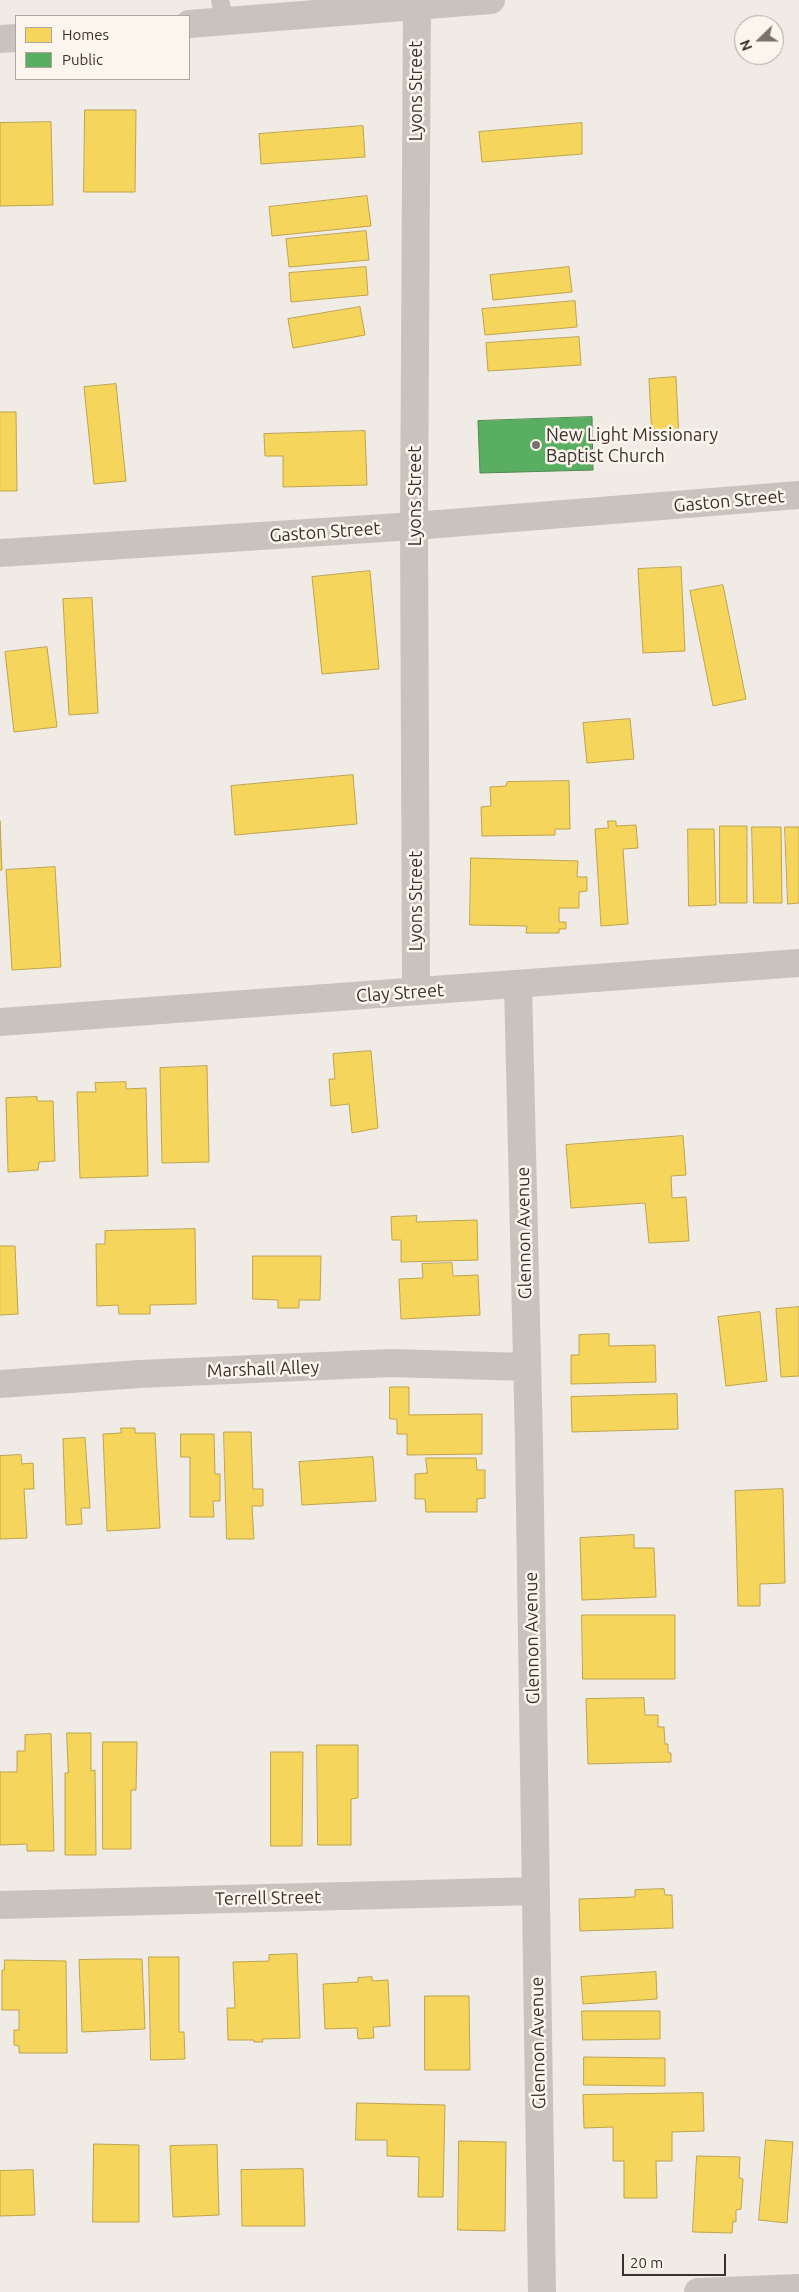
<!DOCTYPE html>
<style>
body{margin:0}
#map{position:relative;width:799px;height:2292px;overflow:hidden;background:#f0ebe5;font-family:Ubuntu,sans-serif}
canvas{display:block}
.legend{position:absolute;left:15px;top:15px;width:175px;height:65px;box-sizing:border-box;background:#fbf5ee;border:1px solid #aea6a0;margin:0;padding:6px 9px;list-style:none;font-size:15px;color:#3b302b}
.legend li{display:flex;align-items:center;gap:10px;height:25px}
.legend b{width:25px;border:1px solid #aea6a0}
.north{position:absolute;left:734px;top:15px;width:50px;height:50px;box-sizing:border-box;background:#fbf5ee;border:1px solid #aea6a0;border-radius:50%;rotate:248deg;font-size:14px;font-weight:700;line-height:20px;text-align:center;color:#3b302b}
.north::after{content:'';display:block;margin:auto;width:18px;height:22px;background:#7a716c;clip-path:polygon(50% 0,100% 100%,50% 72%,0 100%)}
.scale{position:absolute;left:622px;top:2254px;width:104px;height:22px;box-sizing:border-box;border:2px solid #3b302b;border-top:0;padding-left:6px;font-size:15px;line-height:18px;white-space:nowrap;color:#3b302b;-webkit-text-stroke:4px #fbf5ee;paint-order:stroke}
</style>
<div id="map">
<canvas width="799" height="2292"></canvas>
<ul class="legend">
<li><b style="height:14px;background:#f6d55c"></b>Homes</li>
<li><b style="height:14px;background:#5aae61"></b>Public</li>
</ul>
<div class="north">N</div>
<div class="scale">20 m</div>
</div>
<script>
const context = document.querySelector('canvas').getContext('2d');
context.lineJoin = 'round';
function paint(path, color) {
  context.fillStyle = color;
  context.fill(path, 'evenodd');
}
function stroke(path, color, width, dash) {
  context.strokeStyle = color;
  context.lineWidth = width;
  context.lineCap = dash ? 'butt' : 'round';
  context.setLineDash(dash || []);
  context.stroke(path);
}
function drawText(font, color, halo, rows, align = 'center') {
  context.font = font + ' Ubuntu,sans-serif';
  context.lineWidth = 5;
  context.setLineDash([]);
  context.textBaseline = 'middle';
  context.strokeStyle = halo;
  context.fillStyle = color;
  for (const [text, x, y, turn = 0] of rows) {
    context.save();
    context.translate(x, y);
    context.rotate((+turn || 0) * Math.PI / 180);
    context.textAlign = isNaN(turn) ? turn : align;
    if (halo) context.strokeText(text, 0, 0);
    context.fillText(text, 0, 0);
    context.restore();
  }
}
const homes = new Path2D(`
 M85 110H136L135 192H84Z
 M51 122 53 205 0 206V123Z
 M582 123V154L482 162 479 132Z
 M363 126 365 157 261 164 259 134Z
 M367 196 371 226 272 236 269 207Z
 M366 231 369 260 289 267 286 239Z
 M366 267 368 295 291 302 289 273Z
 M569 267 572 292 493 300 490 275Z
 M575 301 577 327 485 335 482 309Z
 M360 307 365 335 293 348 288 319Z
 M579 337 581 365 488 371 486 343Z
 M676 377 679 439 652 440 649 379Z
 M116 384 126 481 94 484 84 387Z
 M0 412H16L17 491H0Z
 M365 431 367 485 283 487V456H265L264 434Z
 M681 567 685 651 643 653 638 569Z
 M370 571 379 669 322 674 312 577Z
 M723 585 746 699 713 706 690 591Z
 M92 598 98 713 69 715 63 599Z
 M47 647 57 727 14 732 5 652Z
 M630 719 634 759 587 763 583 723Z
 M353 775 357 824 235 835 231 786Z
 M569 781 570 829H555V835L482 836 481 807 491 806 490 787 506 786 507 782Z
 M0 821 2 870H0Z
 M608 821H616V826L636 825 638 848 623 849 628 924 601 926 595 829 608 828Z
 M720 826H747V903H720Z
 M752 827H781L782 903H754Z
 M785 827H799V903L788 904Z
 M688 829H714L716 905 689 906Z
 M471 858 578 861 577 877H587V891L579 892V908H559V922H566V929H559V933H526L527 926 470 925Z
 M55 867 61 967 12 970 6 870Z
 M371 1051 378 1128 352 1133 349 1104 331 1106 329 1079H335L333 1054Z
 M207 1066 209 1162 162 1163 160 1068Z
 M126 1082V1089L146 1088 148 1176 80 1178 77 1092H96L95 1083Z
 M37 1097V1101H53L55 1161 39 1162 38 1170 8 1172 6 1098Z
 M683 1136 686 1175 671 1176 672 1198 686 1197 689 1241 649 1243 645 1203 571 1208 566 1145Z
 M417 1216 416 1222 477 1220 478 1260 401 1262V1240H392L391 1217Z
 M195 1229 196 1304 150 1305V1314H119L118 1305 97 1306 96 1244H105V1231Z
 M0 1246H15L18 1314 0 1315Z
 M253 1256H321L320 1300H299V1308H278V1300L253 1299Z
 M452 1263 453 1276 478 1275 480 1315 401 1319 399 1279 423 1278 422 1264Z
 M799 1307V1376L781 1377 776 1309Z
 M760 1312 767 1381 726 1386 718 1317Z
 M609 1334V1346L655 1345 656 1382 571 1384V1355H579V1335Z
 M390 1387H409V1415L482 1414V1454L407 1455V1434H397V1419H390Z
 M677 1394 678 1429 572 1432 571 1397Z
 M121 1428H135V1433H155L160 1528 107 1531 103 1434 121 1433Z
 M224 1432H251L253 1489H263V1506H252L254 1539H227Z
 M181 1434H214L215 1474H220V1501H213L214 1517H190V1457H181Z
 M85 1438 90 1508H81L82 1524 66 1525 63 1439Z
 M21 1455 22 1464 33 1463 34 1489H24L27 1538 0 1539V1456Z
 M373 1457 376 1501 302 1505 299 1462Z
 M426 1458H476L477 1470H485V1498L477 1499V1512H426L425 1499H415V1474L427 1473Z
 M783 1489 785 1583 760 1584V1606H738L735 1491Z
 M634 1535V1548H654L656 1597 582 1600 580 1538Z
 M582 1615H675V1679H583Z
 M644 1698 645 1715H658V1727H664L665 1744H668V1753H671V1762L588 1764 586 1699Z
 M67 1733H91V1771L95 1770 96 1855H65V1773H68Z
 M51 1734 54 1851H27V1844L0 1845V1772H17V1751H25V1735Z
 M103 1742H137L136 1790H131V1849H103Z
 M317 1745H358V1798L351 1799V1845H318Z
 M271 1752H303L302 1846H271Z
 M664 1889 665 1895H672L673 1928 580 1931 579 1899 635 1897V1890Z
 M297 1954 300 2038 262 2039 263 2042H254V2040H228L227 2008H235L233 1962 269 1961V1955Z
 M149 1957H179V2032H184L185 2059 151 2060Z
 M109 1959H142L145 2029 82 2032 79 1960Z
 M5 1960 66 1961 67 2053H19V2046L14 2045V2030H19V2010H2V1970H4Z
 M656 1972 657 1999 583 2004 581 1977Z
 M372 1977V1981L388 1980 390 2026 373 2027 374 2038 358 2039 357 2028 325 2029 323 1984 358 1982V1978Z
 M425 1996H469L470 2070H425Z
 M582 2011H660V2039L583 2040Z
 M584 2057 665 2058V2086L584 2085Z
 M703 2093 704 2131 672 2132V2161H656L657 2198H624V2161H613V2127L584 2128 583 2095Z
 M357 2103 445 2105 443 2197H418L419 2157 387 2156V2140H356Z
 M766 2140 793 2142 787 2223 759 2220Z
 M459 2141 506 2142 505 2231 458 2230Z
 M94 2144 139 2145V2222H93Z
 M217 2145 219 2215 173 2217 170 2146Z
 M697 2156 740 2157 739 2178 743 2179 741 2209 736 2210V2222L733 2221 732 2233 693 2232Z
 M303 2169 305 2226H242L241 2170Z
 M33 2170 35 2215 0 2216V2171Z`);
const public = new Path2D(`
 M592 417 593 470 480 473 478 421Z`);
const service = new Path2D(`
 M220 0 225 21`);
const minor = new Path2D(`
 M189 24 491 0
 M0 39 16 38
 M0 553 414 526 799 495
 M518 984 529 1443 542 2292
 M416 991 414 526 417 0
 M0 1022 799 963
 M0 1384 140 1374 391 1363 527 1367
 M0 1905 536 1891`);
const tertiary = new Path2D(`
 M698 2292 799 2288`);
const markers = [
 [536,445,5,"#7a716c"]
];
const streetNames = [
 ["Lyons Street",416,91,-90],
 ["Lyons Street",415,496,-90],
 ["Gaston Street",729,501,-5],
 ["Gaston Street",325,532,-4],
 ["Lyons Street",416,901,-90],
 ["Clay Street",400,993,-4],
 ["Glennon Avenue",524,1233,-91],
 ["Marshall Alley",263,1369,-2],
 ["Glennon Avenue",532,1638,-91],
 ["Terrell Street",268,1898,-1],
 ["Glennon Avenue",538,2043,-91]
];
const poiNames = [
 ["New Light Missionary",546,435],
 ["Baptist Church",546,456]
];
paint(homes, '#f6d55c');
stroke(homes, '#bea44d', 1);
paint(public, '#5aae61');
stroke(public, '#518851', 1);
stroke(service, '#c9c3be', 18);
stroke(minor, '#c9c3be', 28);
stroke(tertiary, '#c9c3be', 28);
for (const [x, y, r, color] of markers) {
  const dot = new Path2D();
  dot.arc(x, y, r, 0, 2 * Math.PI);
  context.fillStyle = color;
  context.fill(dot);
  stroke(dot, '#fbf5ee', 2);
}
drawText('18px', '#3b302b', '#fbf5ee', streetNames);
drawText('18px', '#3b302b', '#fbf5ee', poiNames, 'left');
</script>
